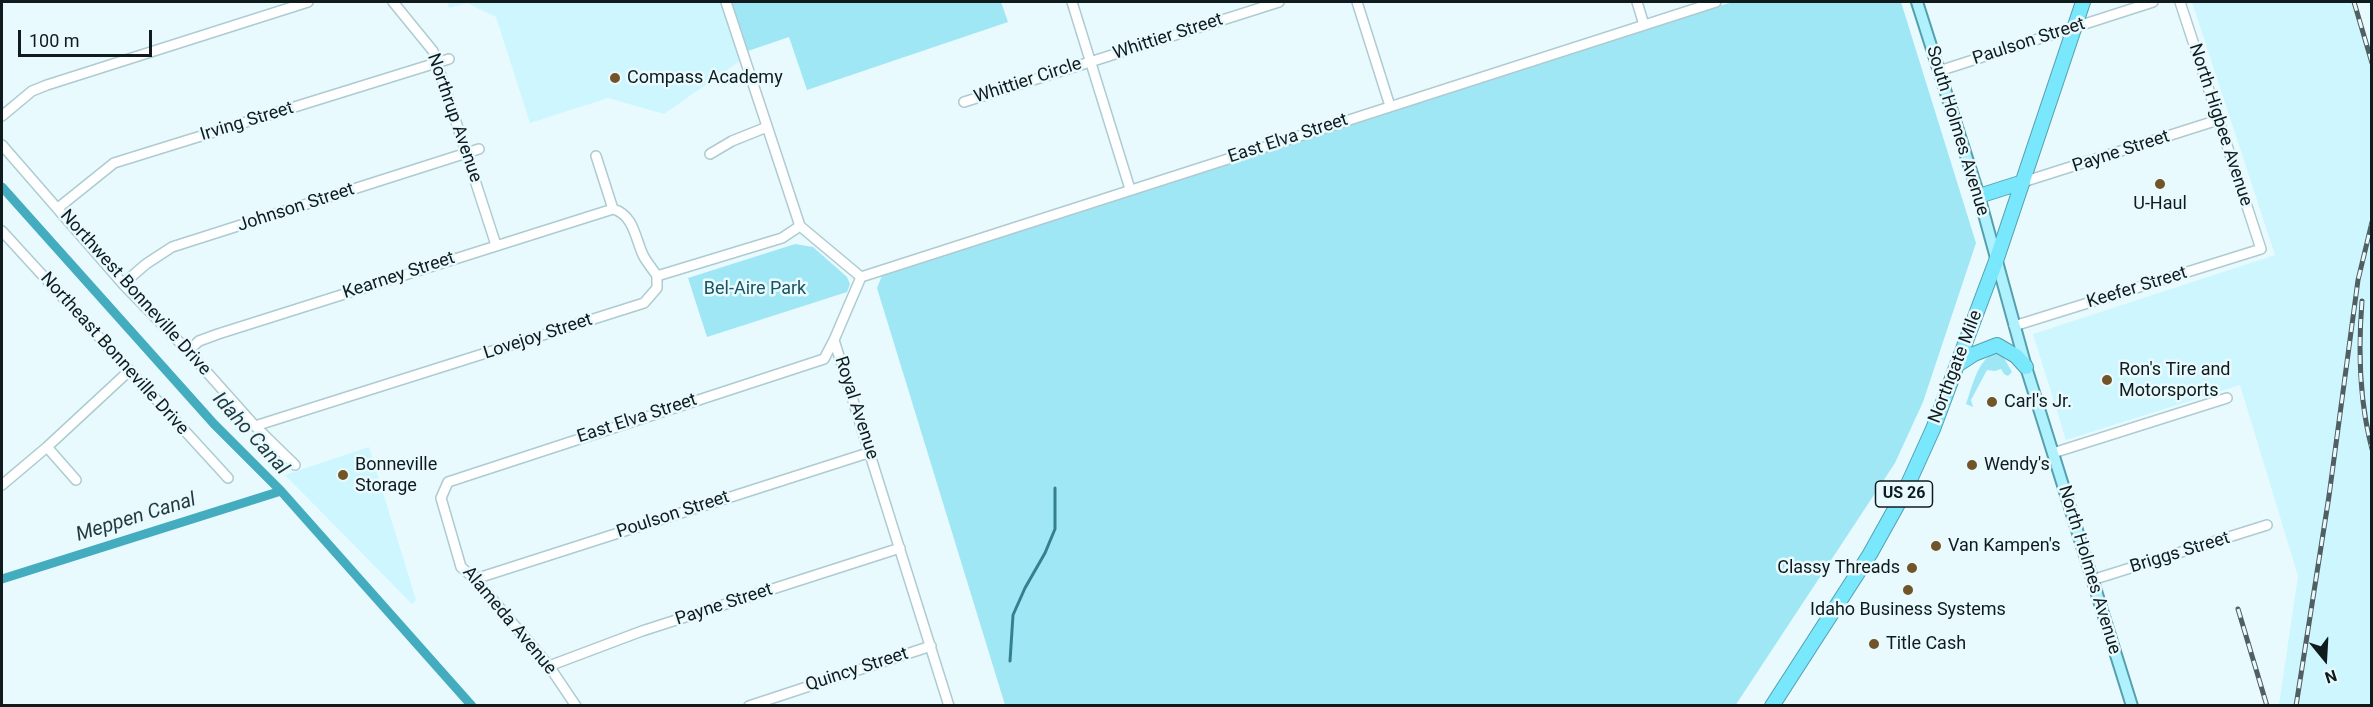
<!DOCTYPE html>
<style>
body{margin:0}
#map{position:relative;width:2373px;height:707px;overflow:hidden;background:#e8fafe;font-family:Roboto,sans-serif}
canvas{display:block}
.frame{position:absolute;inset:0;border:3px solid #101b1d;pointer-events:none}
.north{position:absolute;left:2295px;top:629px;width:60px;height:60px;-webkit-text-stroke:4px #e8fafe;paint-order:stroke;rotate:162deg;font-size:16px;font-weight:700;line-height:24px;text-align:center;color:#101b1d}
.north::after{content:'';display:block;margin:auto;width:21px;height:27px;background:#101b1d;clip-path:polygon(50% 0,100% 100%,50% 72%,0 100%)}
.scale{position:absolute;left:18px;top:30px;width:134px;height:27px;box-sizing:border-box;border:3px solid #101b1d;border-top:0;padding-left:8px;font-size:18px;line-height:21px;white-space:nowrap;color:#101b1d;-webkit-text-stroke:4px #e8fafe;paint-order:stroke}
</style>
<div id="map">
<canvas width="2373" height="707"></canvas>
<div class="frame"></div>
<div class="north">N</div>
<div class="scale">100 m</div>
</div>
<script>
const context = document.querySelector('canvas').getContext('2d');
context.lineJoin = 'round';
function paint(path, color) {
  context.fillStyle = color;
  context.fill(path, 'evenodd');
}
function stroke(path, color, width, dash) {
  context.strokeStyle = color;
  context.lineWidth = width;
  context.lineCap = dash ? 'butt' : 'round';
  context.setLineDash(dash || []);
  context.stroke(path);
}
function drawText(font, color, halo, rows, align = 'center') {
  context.font = font + ' Roboto,sans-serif';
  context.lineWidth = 5;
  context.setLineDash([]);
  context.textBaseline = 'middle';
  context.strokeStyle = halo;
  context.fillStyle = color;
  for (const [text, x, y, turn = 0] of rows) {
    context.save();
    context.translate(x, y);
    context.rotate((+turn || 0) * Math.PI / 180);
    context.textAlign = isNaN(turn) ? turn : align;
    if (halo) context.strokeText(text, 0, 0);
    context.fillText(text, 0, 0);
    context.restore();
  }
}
const built = new Path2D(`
 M447 2H726L744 58 664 114 608 98 530 123 496 17 467 3 449 8Z
 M2192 2H2351L2371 67V705H2279L2298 576 2240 385 2066 440 2033 334 2275 255Z
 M369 447 416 600 412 604 285 475Z`);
const green = new Path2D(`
 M726 2H1001L1008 22 807 90 789 37 742 53Z
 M1734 2H1901L1976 243 1923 402 1895 463 1735 706 1005 705 877 288 885 268 1644 25Z
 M795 244 813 247 847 277 850 284 847 292 707 337 688 278Z
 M1996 353 2004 358 2012 372 2008 376 2004 374 2001 369 1995 371 1987 370 1971 400 1973 407 1966 404C1972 388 1978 357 1996 353Z`);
const stream = new Path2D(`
 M1010 661 1013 615 1025 588 1045 553 1055 529V488`);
const canal = new Path2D(`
 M2 187 214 424 281 491 472 706
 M2 579 281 491`);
const minor = new Path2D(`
 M393 2 433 51 496 245
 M726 2 800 226 861 277
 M1072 2 1130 189
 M1357 2 1390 106
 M1637 2 1644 25
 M1939 71 2153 2
 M964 102 1279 2
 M2 116 32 91 47 85 308 2
 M2 145 123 284 188 351 255 426 295 465
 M710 154 732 141 767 127
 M596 156 613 209C634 215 635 238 643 255 647 263 653 269 657 276
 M2023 182 2218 120
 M58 208 114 163 449 59
 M2 231 228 478
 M657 276 782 238 800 226
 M861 277 1716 2
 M861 277 834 340 949 706
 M123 284 146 264 172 247 479 149
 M2014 326 2261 249 2180 2
 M188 351 199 341 218 334 613 209
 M255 426 644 303 657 288V276
 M47 447 76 480
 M2053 453 2227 398
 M2 485 47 447 129 371
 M475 579 871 452
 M2092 580 2267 525
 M549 666 642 631 900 548
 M576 706 549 666 475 579 461 567 441 498 448 482 824 359 834 340
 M749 706 931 646`);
const major = new Path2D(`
 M1917 2 1979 196 2026 367 2132 706`);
const highway = new Path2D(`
 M1979 196 2023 182
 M1957 365 1974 354 1997 345 2016 356 2026 367
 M1772 706 1870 554 1904 493 1933 429 1996 261 2083 2`);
const rail = new Path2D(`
 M2354 2 2372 63
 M2362 301C2358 351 2359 400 2372 449
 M2238 609 2267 706
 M2296 706 2329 496 2358 280 2372 222`);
const markers = [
 [615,78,6,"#715528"],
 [2160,184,6,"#715528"],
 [2107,380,6,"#715528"],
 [1992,402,6,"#715528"],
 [1972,465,6,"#715528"],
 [343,475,6,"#715528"],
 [1936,546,6,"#715528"],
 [1912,568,6,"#715528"],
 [1908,590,6,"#715528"],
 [1874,644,6,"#715528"]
];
const shields = [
 [1904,494,57]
];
const shieldNames = [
 ["US 26",1904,494]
];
const streetNames = [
 ["Whittier Street",1168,37,-18],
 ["Paulson Street",2029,42,-18],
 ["Whittier Circle",1028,81,-18],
 ["Northrup Avenue",454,118,71],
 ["Irving Street",247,122,-17],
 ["North Higbee Avenue",2220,125,72],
 ["South Holmes Avenue",1957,131,73],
 ["East Elva Street",1288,139,-18],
 ["Payne Street",2121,152,-18],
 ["Johnson Street",296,208,-18],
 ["Kearney Street",399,276,-18],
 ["Keefer Street",2137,288,-17],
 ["Northwest Bonneville Drive",135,293,48],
 ["Lovejoy Street",538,337,-18],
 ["Northeast Bonneville Drive",114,354,48],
 ["Northgate Mile",1956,367,-69],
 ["Royal Avenue",856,408,72],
 ["East Elva Street",637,419,-18],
 ["Poulson Street",673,515,-18],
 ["Briggs Street",2180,553,-17],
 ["North Holmes Avenue",2089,570,73],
 ["Payne Street",724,605,-18],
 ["Alameda Avenue",509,621,50],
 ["Quincy Street",857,670,-18]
];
const poiNames = [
 ["Compass Academy",627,78],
 ["U-Haul",2160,204,"center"],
 ["Ron's Tire and",2119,370],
 ["Motorsports",2119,391],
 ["Carl's Jr.",2004,402],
 ["Bonneville",355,465],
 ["Storage",355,486],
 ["Wendy's",1984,465],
 ["Van Kampen's",1948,546],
 ["Classy Threads",1900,568,"right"],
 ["Idaho Business Systems",1908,610,"center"],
 ["Title Cash",1886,644]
];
const parkNames = [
 ["Bel-Aire Park",755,289]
];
const waterNames = [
 ["Idaho Canal",250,434,48],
 ["Meppen Canal",136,518,-17]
];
paint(built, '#cdf6fe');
paint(green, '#9fe7f5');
stroke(stream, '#34808e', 3);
stroke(canal, '#44acbf', 9);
stroke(minor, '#adcbd1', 12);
stroke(major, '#54a0ae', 14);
stroke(highway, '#54a0ae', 16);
stroke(minor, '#fff', 9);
stroke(major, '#aff1fd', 10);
stroke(highway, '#79e7fc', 14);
stroke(rail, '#525f62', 5);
stroke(rail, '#e8fafe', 3, [9]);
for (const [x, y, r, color] of markers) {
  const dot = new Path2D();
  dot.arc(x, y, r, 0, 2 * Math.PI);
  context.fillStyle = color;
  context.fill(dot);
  stroke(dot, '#e8fafe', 2);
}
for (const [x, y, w] of shields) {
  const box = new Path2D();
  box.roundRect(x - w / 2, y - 13, w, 26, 4.5);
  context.fillStyle = '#e8fafe';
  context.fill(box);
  stroke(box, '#101b1d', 1.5);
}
drawText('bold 16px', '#101b1d', null, shieldNames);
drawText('18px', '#101b1d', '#e8fafe', streetNames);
drawText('18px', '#101b1d', '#e8fafe', poiNames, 'left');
drawText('18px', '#1a555f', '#e8fafe', parkNames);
drawText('italic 20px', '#233b40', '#e8fafe', waterNames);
</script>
